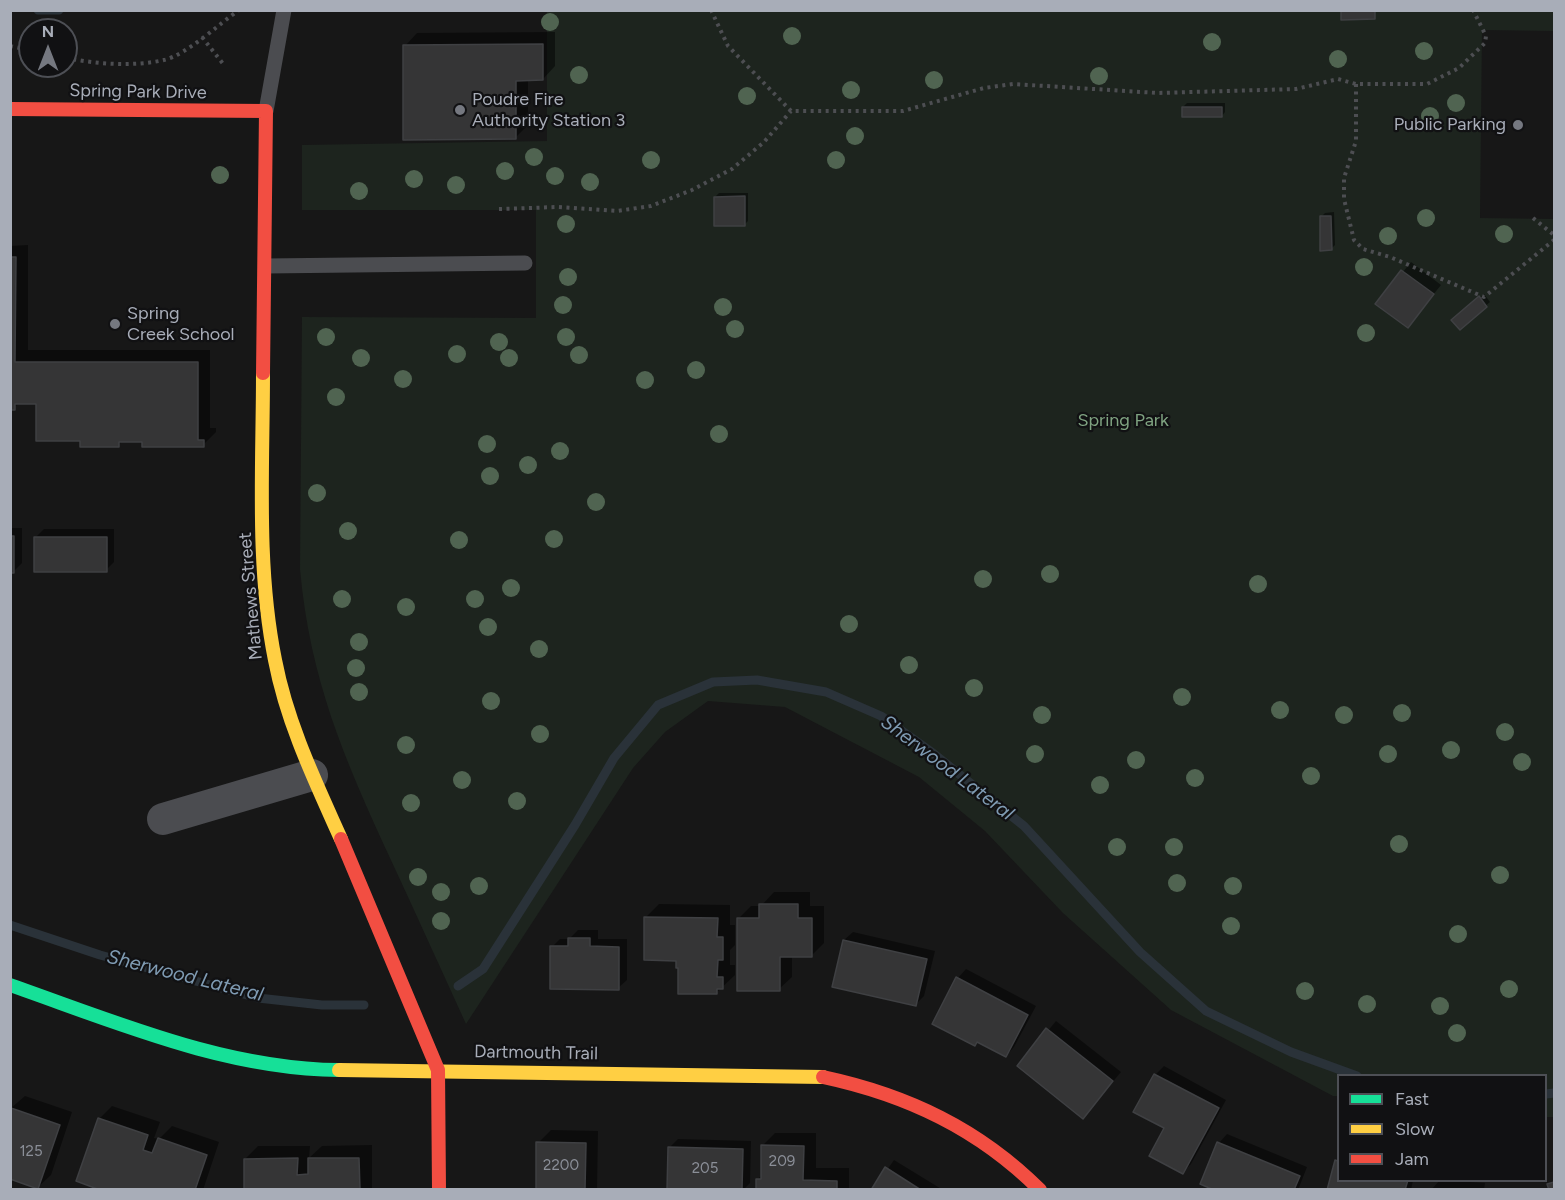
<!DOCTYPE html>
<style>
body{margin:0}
#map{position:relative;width:1565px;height:1200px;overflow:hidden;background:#171717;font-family:Figtree,sans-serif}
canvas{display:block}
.frame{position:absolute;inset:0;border:12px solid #a8adb8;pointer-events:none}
.legend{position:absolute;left:1337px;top:1074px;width:210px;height:108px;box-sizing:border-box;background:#111113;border:2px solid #4d4f55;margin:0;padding:8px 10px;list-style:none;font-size:18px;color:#a8adb8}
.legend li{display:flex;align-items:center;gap:12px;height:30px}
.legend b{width:30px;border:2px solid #4d4f55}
.north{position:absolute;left:18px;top:18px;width:60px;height:60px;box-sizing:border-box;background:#111113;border:2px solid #4d4f55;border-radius:50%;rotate:0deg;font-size:16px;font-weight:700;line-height:24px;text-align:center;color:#a8adb8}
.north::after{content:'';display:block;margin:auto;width:21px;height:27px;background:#757880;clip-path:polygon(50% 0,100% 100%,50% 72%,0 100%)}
</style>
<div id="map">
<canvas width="1565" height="1200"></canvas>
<div class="frame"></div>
<ul class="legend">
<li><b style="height:8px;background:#16e098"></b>Fast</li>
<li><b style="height:8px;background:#ffcf43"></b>Slow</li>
<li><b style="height:8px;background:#f24e42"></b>Jam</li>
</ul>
<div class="north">N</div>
</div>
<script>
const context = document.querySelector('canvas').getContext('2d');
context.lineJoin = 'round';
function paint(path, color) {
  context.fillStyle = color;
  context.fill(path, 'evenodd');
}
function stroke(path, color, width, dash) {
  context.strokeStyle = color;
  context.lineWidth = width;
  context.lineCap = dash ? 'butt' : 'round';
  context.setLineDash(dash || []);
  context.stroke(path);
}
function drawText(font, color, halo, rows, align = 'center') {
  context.font = font + ' Figtree,sans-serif';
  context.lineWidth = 4.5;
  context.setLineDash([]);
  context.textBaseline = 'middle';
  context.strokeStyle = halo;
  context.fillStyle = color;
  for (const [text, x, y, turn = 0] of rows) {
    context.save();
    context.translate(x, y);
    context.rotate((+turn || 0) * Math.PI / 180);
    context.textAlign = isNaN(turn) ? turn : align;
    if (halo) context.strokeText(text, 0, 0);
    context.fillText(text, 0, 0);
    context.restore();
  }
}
const green = new Path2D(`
 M547 11H1554V31L1482 30 1480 218 1554 219V1117H1546V1076H1338V1096H1333L1171 1010 1063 913 985 831 919 777 785 707 708 701 665 732 633 768 466 1024C441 969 416 914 390 858 344 758 310 680 300 569L302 317 536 318V210H302V145L547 141Z`);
const shadow = new Path2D(`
 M555 32V66L543 79H528V125L515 138 405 46 417 33Z
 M1187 103H1225V112L1222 116 1183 107Z
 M719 193H748V221L744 225 715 197Z
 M1334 212 1335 245 1331 249 1321 217 1325 213Z
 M28 245V350H210V428H216V432L203 445 123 440 118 446 81 439 37 403H21L10 409V246Z
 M1411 262 1441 285 1408 326 1377 304Z
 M1484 294 1490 302 1460 328 1457 316Z
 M10 528H22V563L14 571H10Z
 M44 529H114V562L106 570 36 537Z
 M774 892H810V906H824V943L812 955H792V977L779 989 738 919 751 906H761Z
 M659 904 730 905V925H735V945L730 950V965H735V975L716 993 680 967 646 917Z
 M578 930H598V939H627V980L618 988 552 947 560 939H569Z
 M853 932 935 951 924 996 916 1004 844 940Z
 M966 969 1036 1006 1014 1047 1006 1056 978 1041 975 1045 934 1023 958 978Z
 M1056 1021 1121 1072 1083 1117 1019 1066Z
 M1164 1066 1226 1100 1191 1164 1183 1172 1166 1128 1135 1111 1155 1075Z
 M25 1096 72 1112 51 1175 38 1187 10 1178V1109Z
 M112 1106 160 1122 154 1138 159 1139 172 1126 219 1142 203 1190H105L99 1119Z
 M551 1130 598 1131 597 1190H537L538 1143Z
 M775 1133H816V1168H849V1190H762L758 1179 762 1175V1146Z
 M1227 1134 1307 1167 1298 1190H1218L1219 1143Z
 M678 1139 751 1141 750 1183 743 1190H669L670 1147Z
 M372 1145V1190H246L245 1159 258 1146H310L309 1158 322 1146Z
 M1338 1159V1180H1413L1411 1190H1329Z
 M894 1160 943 1190H873Z
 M1440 1180 1485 1183 1484 1190H1431Z`);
const stream = new Path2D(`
 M38 10H59
 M10 925 100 955 258 998 322 1005H364
 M458 986 483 969 575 825 614 758 658 705 713 682 757 680 826 692 881 716 934 754 1024 826 1140 952 1206 1011 1291 1052 1357 1076
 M1546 1094 1554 1093`);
const building = new Path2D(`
 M1341 10H1375V19L1341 20Z
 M543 44V80L516 81V139L403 140V45Z
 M1182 107H1222V117H1182Z
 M745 196V226H714V197Z
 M1320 216H1331L1332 250 1320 251Z
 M10 257H16L15 362H198V440H204V447H142V442H119V447H80V441H36V404H15V410H10Z
 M1401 270 1434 294 1408 328 1375 304Z
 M1479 296 1487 307 1460 330 1451 320Z
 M10 536H14V573H10Z
 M34 537H107V572H34Z
 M759 904H798V918H812V957H780V991H737V918H759Z
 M644 917 718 918 717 937H723V960H718L717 977H723V989H717V994H678V968H676V961L644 960Z
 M568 938H590V946L619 947V990L550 989V946H568Z
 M843 940 927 959 916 1006 832 987Z
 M956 977 1028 1015 1006 1057 977 1042 975 1046 932 1024Z
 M1046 1028 1113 1081 1083 1119 1017 1066Z
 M1154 1074 1219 1108 1183 1174 1149 1156 1164 1128 1133 1112Z
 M11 1108 60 1125 38 1189 10 1179Z
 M98 1118 148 1135 143 1150 152 1153 158 1138 207 1155 195 1190H100L76 1181Z
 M536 1142 586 1143 585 1190H536Z
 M1217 1142 1300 1176 1294 1190H1214L1200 1184Z
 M761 1145 804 1146 803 1180 837 1181V1190H756V1179H761Z
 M668 1147 743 1149 742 1190H667Z
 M298 1158 297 1175 308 1174V1158H359L360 1190H244V1159Z
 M1335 1160 1338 1161V1180H1408L1405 1190H1327Z
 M885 1167 921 1190H871Z
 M1554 1182V1190H1549L1547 1184Z`);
const path = new Path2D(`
 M711 10 728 46 791 111H903L984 88 1013 84 1158 93 1296 89 1338 79 1356 84H1427L1459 68 1485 43 1486 36 1473 10
 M202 37 224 65
 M10 46 30 50
 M66 58C97 64 133 67 164 60 186 55 219 24 239 10
 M1356 84V141L1344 178V199L1354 240 1363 249 1390 257 1484 297 1554 240
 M499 209 558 207 617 211 651 206 692 190 732 169 764 142 791 111
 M1533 218 1554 235`);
const lane = new Path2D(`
 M266 111 284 10
 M266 266 525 263`);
const street = new Path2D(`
 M163 819 312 775`);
const fast = new Path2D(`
 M10 985C116 1022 225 1069 339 1070`);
const slow = new Path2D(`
 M263 373C263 467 256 566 275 660 287 723 315 781 341 839
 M339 1070 823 1077`);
const jam = new Path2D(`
 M10 109 266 111 263 373
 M341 839 438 1070 439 1190
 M823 1077C907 1095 979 1129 1040 1190`);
const trees = [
 [550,22],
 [792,36],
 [1212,42],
 [1424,51],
 [1338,59],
 [579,75],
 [1099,76],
 [934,80],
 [851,90],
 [747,96],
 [1456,103],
 [1430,116],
 [855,136],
 [534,157],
 [651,160],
 [836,160],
 [505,171],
 [220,175],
 [555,176],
 [414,179],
 [590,182],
 [456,185],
 [359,191],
 [1426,218],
 [566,224],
 [1504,234],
 [1388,236],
 [1364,267],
 [568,277],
 [563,305],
 [723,307],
 [735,329],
 [1366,333],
 [326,337],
 [566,337],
 [499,342],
 [457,354],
 [579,355],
 [361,358],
 [509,358],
 [696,370],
 [403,379],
 [645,380],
 [336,397],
 [719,434],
 [487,444],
 [560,451],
 [528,465],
 [490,476],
 [317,493],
 [596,502],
 [348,531],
 [554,539],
 [459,540],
 [1050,574],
 [983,579],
 [1258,584],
 [511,588],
 [342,599],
 [475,599],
 [406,607],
 [849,624],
 [488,627],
 [359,642],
 [539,649],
 [909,665],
 [356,668],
 [974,688],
 [359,692],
 [1182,697],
 [491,701],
 [1280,710],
 [1402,713],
 [1042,715],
 [1344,715],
 [1505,732],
 [540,734],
 [406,745],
 [1451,750],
 [1035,754],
 [1388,754],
 [1136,760],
 [1522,762],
 [1311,776],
 [1195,778],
 [462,780],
 [1100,785],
 [517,801],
 [411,803],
 [1399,844],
 [1117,847],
 [1174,847],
 [1500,875],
 [418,877],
 [1177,883],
 [479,886],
 [1233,886],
 [441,892],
 [441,921],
 [1231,926],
 [1458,934],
 [1509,989],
 [1305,991],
 [1367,1004],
 [1440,1006],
 [1457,1033]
];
const markers = [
 [460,110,6,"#757880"],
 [1518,125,6,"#757880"],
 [115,324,6,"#757880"]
];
const numberNames = [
 ["125",31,1152],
 ["209",782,1162],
 ["2200",561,1166],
 ["205",705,1169]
];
const streetNames = [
 ["Spring Park Drive",138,92,1],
 ["Mathews Street",251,596,-95],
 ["Dartmouth Trail",536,1053,1]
];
const poiNames = [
 ["Poudre Fire",472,100],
 ["Authority Station 3",472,121],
 ["Public Parking",1506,125,"right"],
 ["Spring",127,314],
 ["Creek School",127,335]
];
const parkNames = [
 ["Spring Park",1123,421]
];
const waterNames = [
 ["Sherwood Lateral",947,768,37],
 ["Sherwood Lateral",185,976,14]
];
paint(green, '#1d241e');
paint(shadow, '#0007');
stroke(stream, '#2a3239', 9);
paint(building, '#353536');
stroke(building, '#3f4043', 1.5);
stroke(path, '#4d4e52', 4, [3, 4.5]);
stroke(lane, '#4b4c50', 15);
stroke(street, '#4b4c50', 32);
stroke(fast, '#16e098', 14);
stroke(slow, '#ffcf43', 14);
stroke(jam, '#f24e42', 14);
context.fillStyle = '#506451';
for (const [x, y] of trees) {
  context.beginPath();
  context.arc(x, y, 9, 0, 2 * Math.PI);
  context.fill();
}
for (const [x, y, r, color] of markers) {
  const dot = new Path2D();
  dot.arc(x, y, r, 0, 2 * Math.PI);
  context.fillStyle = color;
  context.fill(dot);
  stroke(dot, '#111113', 2);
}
drawText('15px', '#8b8f98', null, numberNames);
drawText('18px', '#a8adb8', '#111113', streetNames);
drawText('18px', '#a8adb8', '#111113', poiNames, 'left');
drawText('18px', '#7fa381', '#111113', parkNames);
drawText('italic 20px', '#7f9bb3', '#111113', waterNames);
</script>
